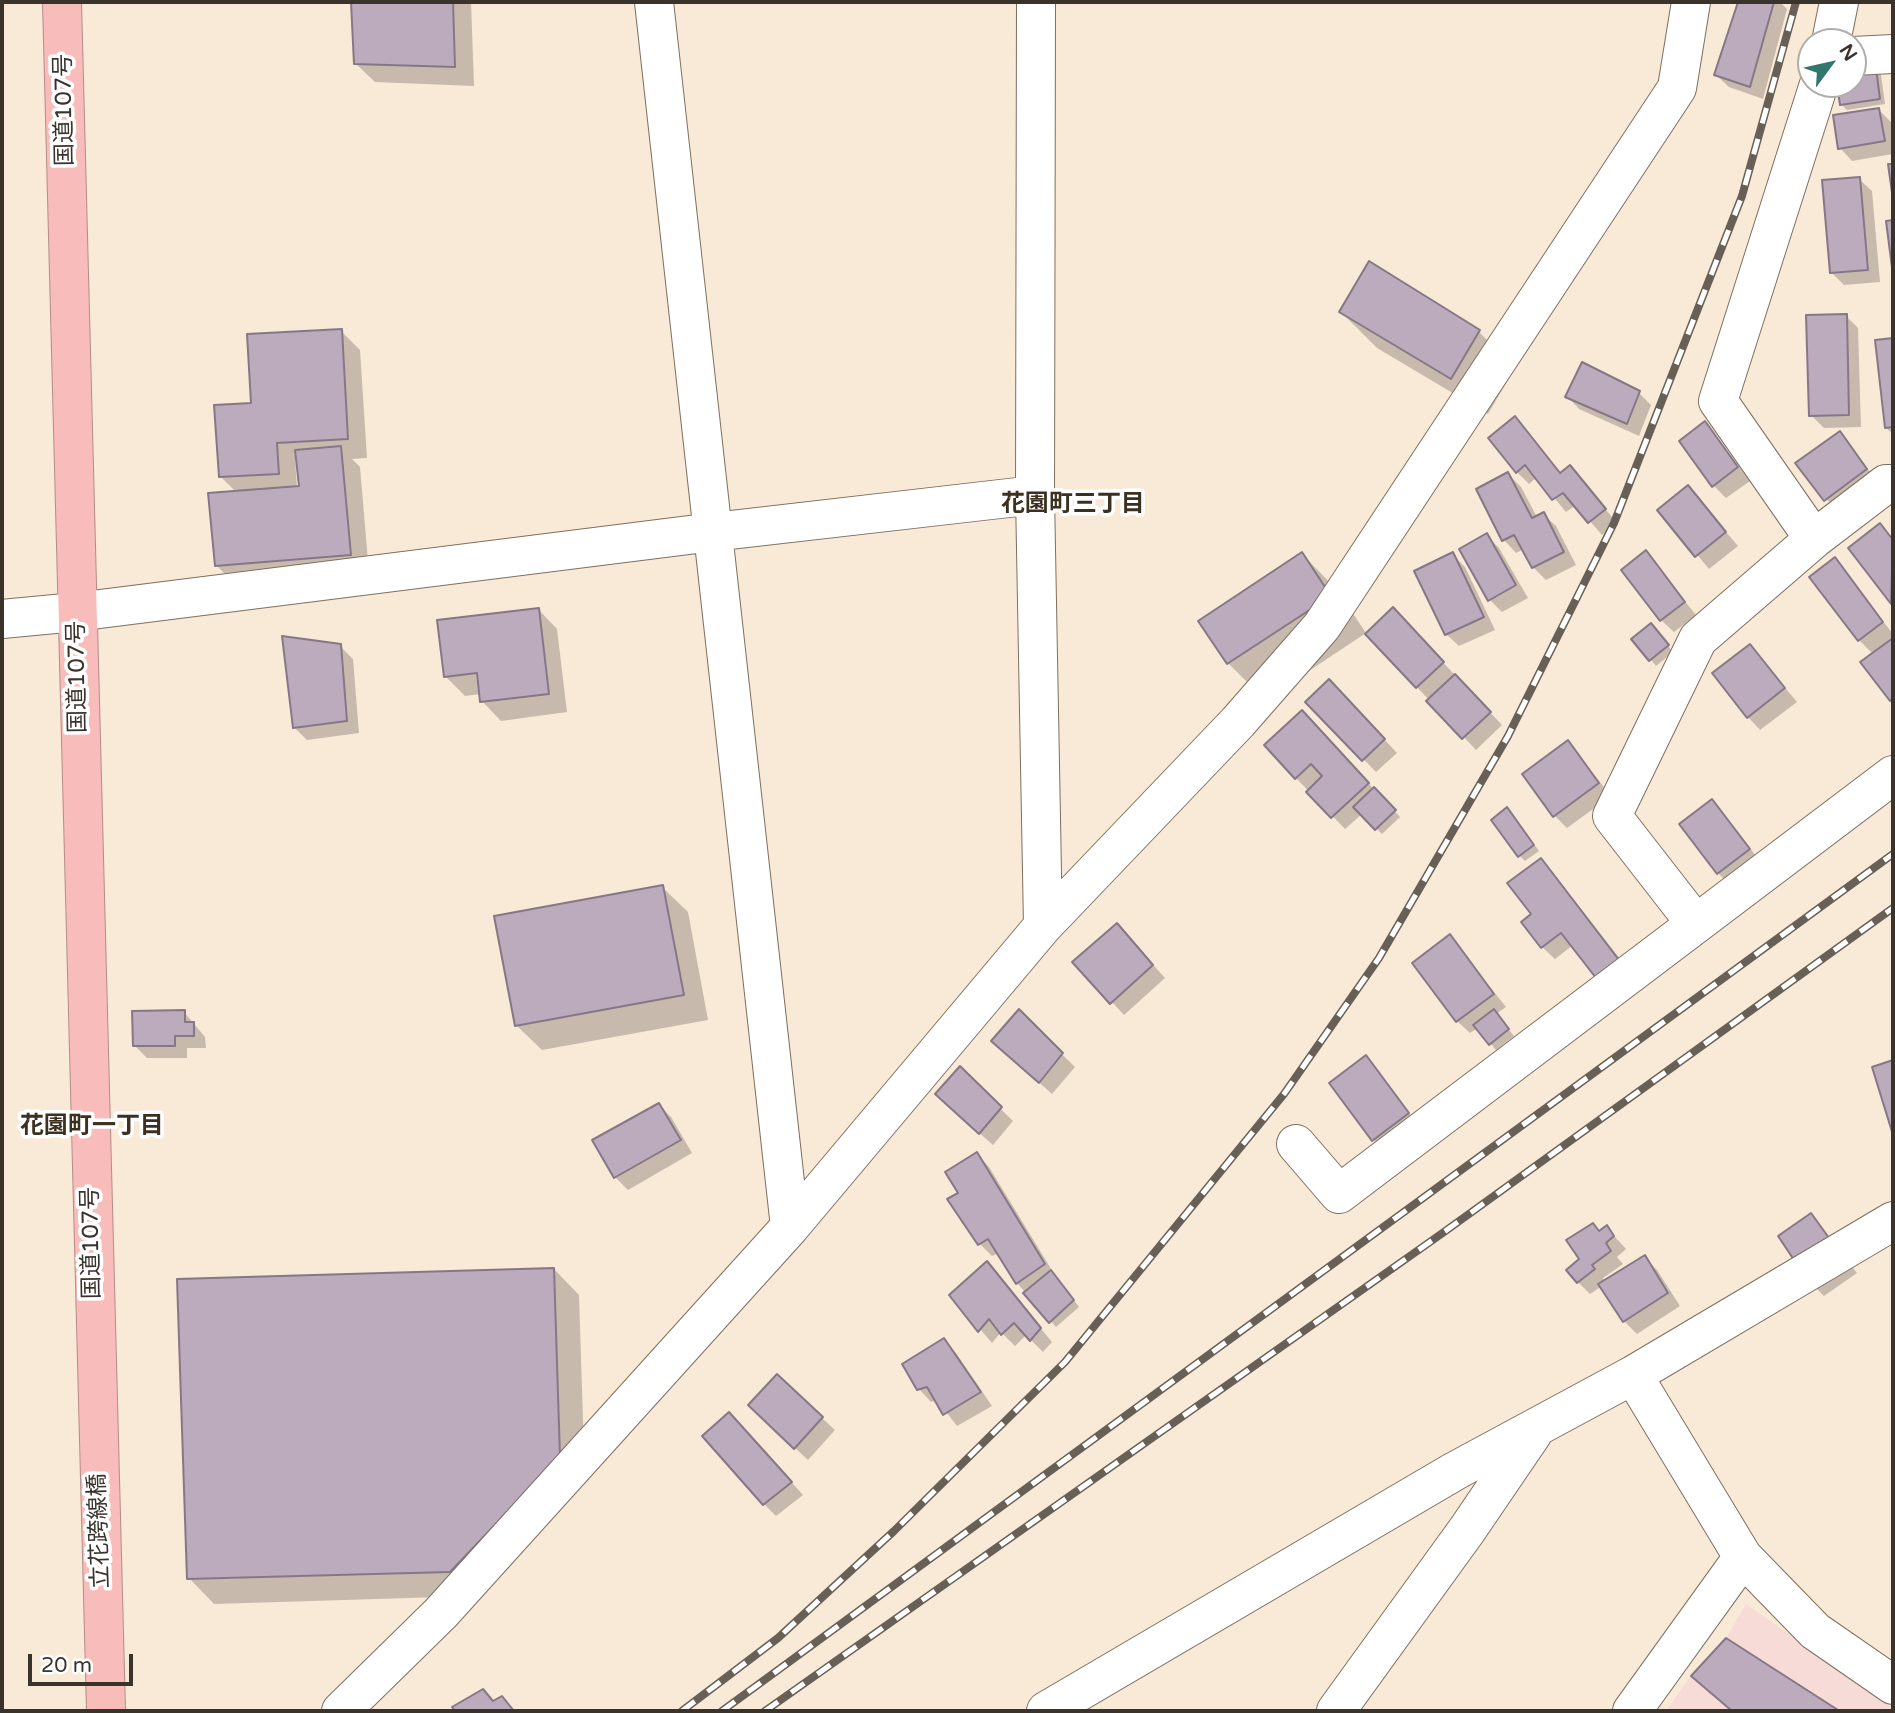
<!DOCTYPE html>
<meta charset="utf-8">
<style>
body{margin:0}
#map{position:relative;width:1895px;height:1713px;overflow:hidden;background:#f9e9d7;font-family:"Varela Round",sans-serif}
canvas{display:block}
.frame{position:absolute;inset:0;border:4px solid #39332c;pointer-events:none}
.north{position:absolute;left:1797px;top:28px;width:70px;height:70px;box-sizing:border-box;background:#fff;border:2px solid #b0adab;border-radius:50%;rotate:57deg;font-size:19px;font-weight:700;line-height:28px;text-align:center;color:#39332c}
.north::after{content:'';display:block;margin:auto;width:24px;height:32px;background:#31776e;clip-path:polygon(50% 0,100% 100%,50% 72%,0 100%)}
.scale{position:absolute;left:28px;top:1654px;width:105px;height:32px;box-sizing:border-box;border:4px solid #39332c;border-top:0;padding-left:9px;font-size:21px;line-height:24px;white-space:nowrap;color:#39332c;-webkit-text-stroke:5px #fff;paint-order:stroke}
</style>
<div id="map">
<canvas width="1895" height="1713"></canvas>
<div class="frame"></div>
<div class="north">N</div>
<div class="scale">20 m</div>
</div>
<script>
const context = document.querySelector('canvas').getContext('2d');
context.lineJoin = 'round';
function paint(path, color) {
  context.fillStyle = color;
  context.fill(path, 'evenodd');
}
function stroke(path, color, width, dash) {
  context.strokeStyle = color;
  context.lineWidth = width;
  context.lineCap = dash ? 'butt' : 'round';
  context.setLineDash(dash || []);
  context.stroke(path);
}
function drawText(font, color, halo, rows, align = 'center') {
  context.font = font + ' "Varela Round","Noto Sans JP",sans-serif';
  context.lineWidth = 7;
  context.setLineDash([]);
  context.textBaseline = 'middle';
  context.strokeStyle = halo;
  context.fillStyle = color;
  for (const [text, x, y, turn = 0] of rows) {
    context.save();
    context.translate(x, y);
    context.rotate((+turn || 0) * Math.PI / 180);
    context.textAlign = isNaN(turn) ? turn : align;
    if (halo) context.strokeText(text, 0, 0);
    context.fillText(text, 0, 0);
    context.restore();
  }
}
const education = new Path2D(`
 M1746 1604 1893 1707V1711H1666L1691 1676 1726 1638Z`);
const shadow = new Path2D(`
 M353 2H471L474 86 375 82 355 63Z
 M1740 2H1780L1787 9 1763 99 1729 87 1716 75Z
 M1875 69 1881 75 1885 104 1847 110 1841 104 1838 84H1853Z
 M1879 110 1891 122 1893 154 1852 161 1840 148Z
 M1859 179 1872 191 1880 282 1844 285 1831 272Z
 M1341 312 1479 332 1515 368 1488 414 1377 348Z
 M1846 316 1858 328 1861 427 1824 428 1811 415Z
 M341 331 360 350 367 458 352 459 360 467 369 573 235 584 216 565 237 493 221 477 253 405ZM295 458H298L301 488H297Z
 M1893 340V434L1886 428 1876 342Z
 M1639 393 1651 405 1639 436 1579 409 1567 396Z
 M1515 419 1562 474 1570 467 1617 523 1602 535 1576 505 1566 512 1537 477 1529 484 1517 472Z
 M1705 424 1750 481 1726 498 1713 485Z
 M1839 433 1879 483 1838 513 1798 463Z
 M1508 474 1521 487 1537 517 1543 514 1556 526 1576 565 1546 580 1533 567 1524 549 1516 553 1504 540 1478 490Z
 M1688 488 1738 546 1709 569 1660 510Z
 M1880 526 1893 539V604L1850 549Z
 M1486 535 1499 548 1528 598 1502 612 1489 599Z
 M1646 553 1696 615 1674 632 1661 620Z
 M1302 554 1338 591 1366 633 1265 700 1228 663 1200 621Z
 M1452 554 1465 567 1495 630 1459 646 1446 634Z
 M1835 560 1893 634V702L1873 654 1859 640Z
 M538 609 557 629 567 712 501 721 482 701 481 694 465 696 445 676Z
 M1405 622 1502 725 1476 750 1367 634Z
 M1656 631 1673 652 1656 666 1634 639Z
 M340 646 353 659 359 733 307 740 295 728Z
 M1750 646 1797 702 1760 730 1748 717Z
 M1342 694 1397 753 1376 772 1308 702Z
 M1314 725 1400 817 1382 834 1362 814 1345 829 1296 778Z
 M1568 742 1611 796 1567 828 1554 815Z
 M1712 801 1761 862 1731 886 1718 873Z
 M1513 815 1539 851 1525 861 1519 855Z
 M1541 860 1553 873 1631 973 1573 945 1555 959 1542 947 1533 915Z
 M662 887 688 912 708 1020 542 1050 516 1025Z
 M1450 937 1506 1007 1496 1014 1514 1036 1496 1050 1478 1028 1470 1033 1457 1021Z
 M1129 938 1165 978 1124 1015 1075 962Z
 M184 1012 205 1037 206 1048H187V1058H147L134 1045Z
 M1019 1012 1075 1067 1052 1094 1006 1053Z
 M1366 1058 1420 1127 1386 1152 1373 1140Z
 M960 1069 1013 1121 993 1145 950 1107Z
 M659 1105 671 1117 692 1153 628 1190 615 1177Z
 M977 1154 989 1167 1056 1277 1079 1307 1056 1327 1017 1283 999 1253 992 1256 980 1244 961 1193Z
 M1811 1215 1857 1273 1824 1296 1811 1283Z
 M1607 1228 1626 1249 1617 1257 1623 1264 1603 1278 1606 1282 1645 1258 1657 1270 1680 1306 1637 1334 1624 1321 1602 1286 1590 1294 1578 1282 1581 1260Z
 M987 1264 1052 1342 1043 1352 1026 1335 1015 1346 1001 1332 992 1343 952 1296Z
 M554 1269 579 1295 585 1482 475 1596 214 1604 189 1578Z
 M943 1340 956 1353 992 1406 957 1426 937 1400 931 1402 919 1389Z
 M763 1418H822L835 1430 808 1460Z
 M742 1427 803 1495 776 1516 764 1504Z
 M1727 1640 1837 1711H1731L1694 1676Z`);
const building = new Path2D(`
 M351 2H453L455 67 354 64Z
 M1738 2H1774L1750 87 1714 75Z
 M1876 68 1880 99 1840 105 1837 84H1853V71Z
 M1879 108 1885 141 1838 149 1833 115Z
 M1888 164H1893V200Z
 M1860 177 1868 270 1830 273 1822 180Z
 M1893 220V275L1886 221Z
 M1369 261 1480 330 1451 379 1339 312Z
 M1847 314 1849 415 1809 416 1806 315Z
 M342 329 348 439 277 443 279 474 219 477 214 405 251 403 247 334Z
 M1893 338V427L1885 428 1875 340Z
 M1582 362 1640 391 1627 424 1565 397Z
 M1515 416 1560 473 1570 465 1606 509 1588 523 1563 493 1552 500 1525 465 1516 473 1488 438Z
 M1705 421 1738 467 1712 487 1679 441Z
 M1840 431 1867 469 1824 501 1795 463Z
 M341 446 351 555 215 566 208 493 299 486 295 450Z
 M1508 472 1532 518 1544 512 1564 552 1532 568 1514 535 1502 541 1476 489Z
 M1688 485 1726 532 1695 557 1657 510Z
 M1880 523 1893 540 1891 604 1848 548Z
 M1487 533 1516 585 1488 601 1459 549Z
 M1646 550 1685 602 1660 621 1621 570Z
 M1302 552 1331 596 1227 664 1198 621Z
 M1453 552 1484 617 1445 635 1414 571Z
 M1835 557 1883 622 1858 641 1809 577Z
 M1393 607 1444 662 1416 688 1365 634Z
 M539 608 549 694 480 702 477 673 444 677 437 620Z
 M1651 623 1669 645 1649 661 1631 639Z
 M282 636 341 644 347 721 293 728Z
 M1893 638V698L1890 701 1860 662Z
 M1750 644 1785 688 1747 718 1712 673Z
 M1455 674 1491 712 1462 739 1426 701Z
 M1329 679 1385 739 1362 761 1305 702Z
 M1302 710 1369 783 1331 818 1306 792 1322 776 1311 764 1295 779 1264 745Z
 M1568 740 1599 783 1553 817 1522 774Z
 M1374 787 1396 810 1375 830 1353 807Z
 M1712 799 1750 849 1717 874 1679 824Z
 M1507 807 1534 845 1518 857 1491 820Z
 M1541 858 1619 960 1596 978 1561 933 1541 948 1521 922 1531 914 1507 883Z
 M663 885 684 995 515 1026 494 916Z
 M1117 923 1153 965 1110 1004 1072 962Z
 M1450 934 1494 994 1456 1022 1412 963Z
 M1019 1009 1063 1053 1039 1083 991 1041Z
 M1494 1009 1509 1029 1489 1045 1473 1025Z
 M185 1010V1022H194V1036H175V1046H133L132 1011Z
 M1366 1055 1409 1113 1372 1141 1329 1083Z
 M1893 1060V1135L1872 1067Z
 M960 1066 1002 1107 979 1134 935 1094Z
 M659 1103 681 1140 614 1178 592 1140Z
 M977 1152 1045 1264 1016 1284 988 1239 978 1245 947 1199 958 1193 945 1172Z
 M1811 1213 1845 1260 1810 1284 1778 1236Z
 M1593 1223 1599 1231 1607 1225 1614 1236 1606 1243 1611 1251 1592 1265 1595 1269 1577 1283 1566 1270 1579 1259 1566 1240Z
 M1645 1255 1668 1293 1623 1322 1598 1284Z
 M987 1261 1041 1328 1030 1341 1014 1323 1001 1335 989 1319 978 1332 949 1295Z
 M554 1268 560 1457 450 1572 187 1579 177 1279Z
 M1051 1270 1074 1300 1049 1323 1023 1293Z
 M944 1338 981 1392 943 1415 927 1387 917 1390 902 1364Z
 M777 1374 823 1417 794 1449 748 1405Z
 M729 1412 792 1482 763 1505 702 1436Z
 M1726 1638 1838 1710 1732 1711 1691 1676Z
 M483 1689 493 1701 502 1696 514 1711H455L452 1707Z`);
const minor = new Path2D(`
 M654 2 790 1227
 M1036 2 1035 495 1043 926
 M1831 42 1839 2
 M1853 56 1893 54
 M1814 539 1718 401 1819 84
 M2 619 76 612 713 532 1035 495
 M1696 924 1612 816 1698 639 1814 539 1886 484H1893
 M1296 1144 1339 1194 1893 775
 M1633 1375 1743 1557 1815 1631 1893 1685
 M341 1711 441 1613 790 1227 1043 926 1238 722 1322 626 1677 88 1691 2
 M1046 1711 1455 1471 1633 1375 1893 1221
 M1336 1711 1467 1530 1533 1433
 M1632 1711 1743 1557`);
const highway = new Path2D(`
 M62 2 106 1711`);
const rail = new Path2D(`
 M682 1711 778 1638 894 1531 1065 1362 1284 1094 1379 958 1508 736 1614 523 1742 196 1796 2
 M722 1711 1893 854
 M765 1711 1444 1232 1893 908`);
const streetNames = [
 ["国道107号",65,110,-91],
 ["国道107号",78,677,-91],
 ["国道107号",92,1243,-91],
 ["立花跨線橋",100,1531,-92]
];
const neighbourhoodNames = [
 ["花園町三丁目",1073,505],
 ["花園町一丁目",92,1127]
];
paint(education, '#f6dbd7');
paint(shadow, '#0003');
paint(building, '#bbabbc');
stroke(building, '#867787', 2);
stroke(minor, '#7d7060', 40);
stroke(highway, '#b58c88', 40);
stroke(minor, '#fff', 38);
stroke(highway, '#f8bcba', 38);
stroke(rail, '#686056', 8);
stroke(rail, '#fff', 5, [16]);
drawText('23px', '#39332c', '#fff', streetNames);
drawText('bold 24px', '#3c3021', '#fff', neighbourhoodNames);
</script>
